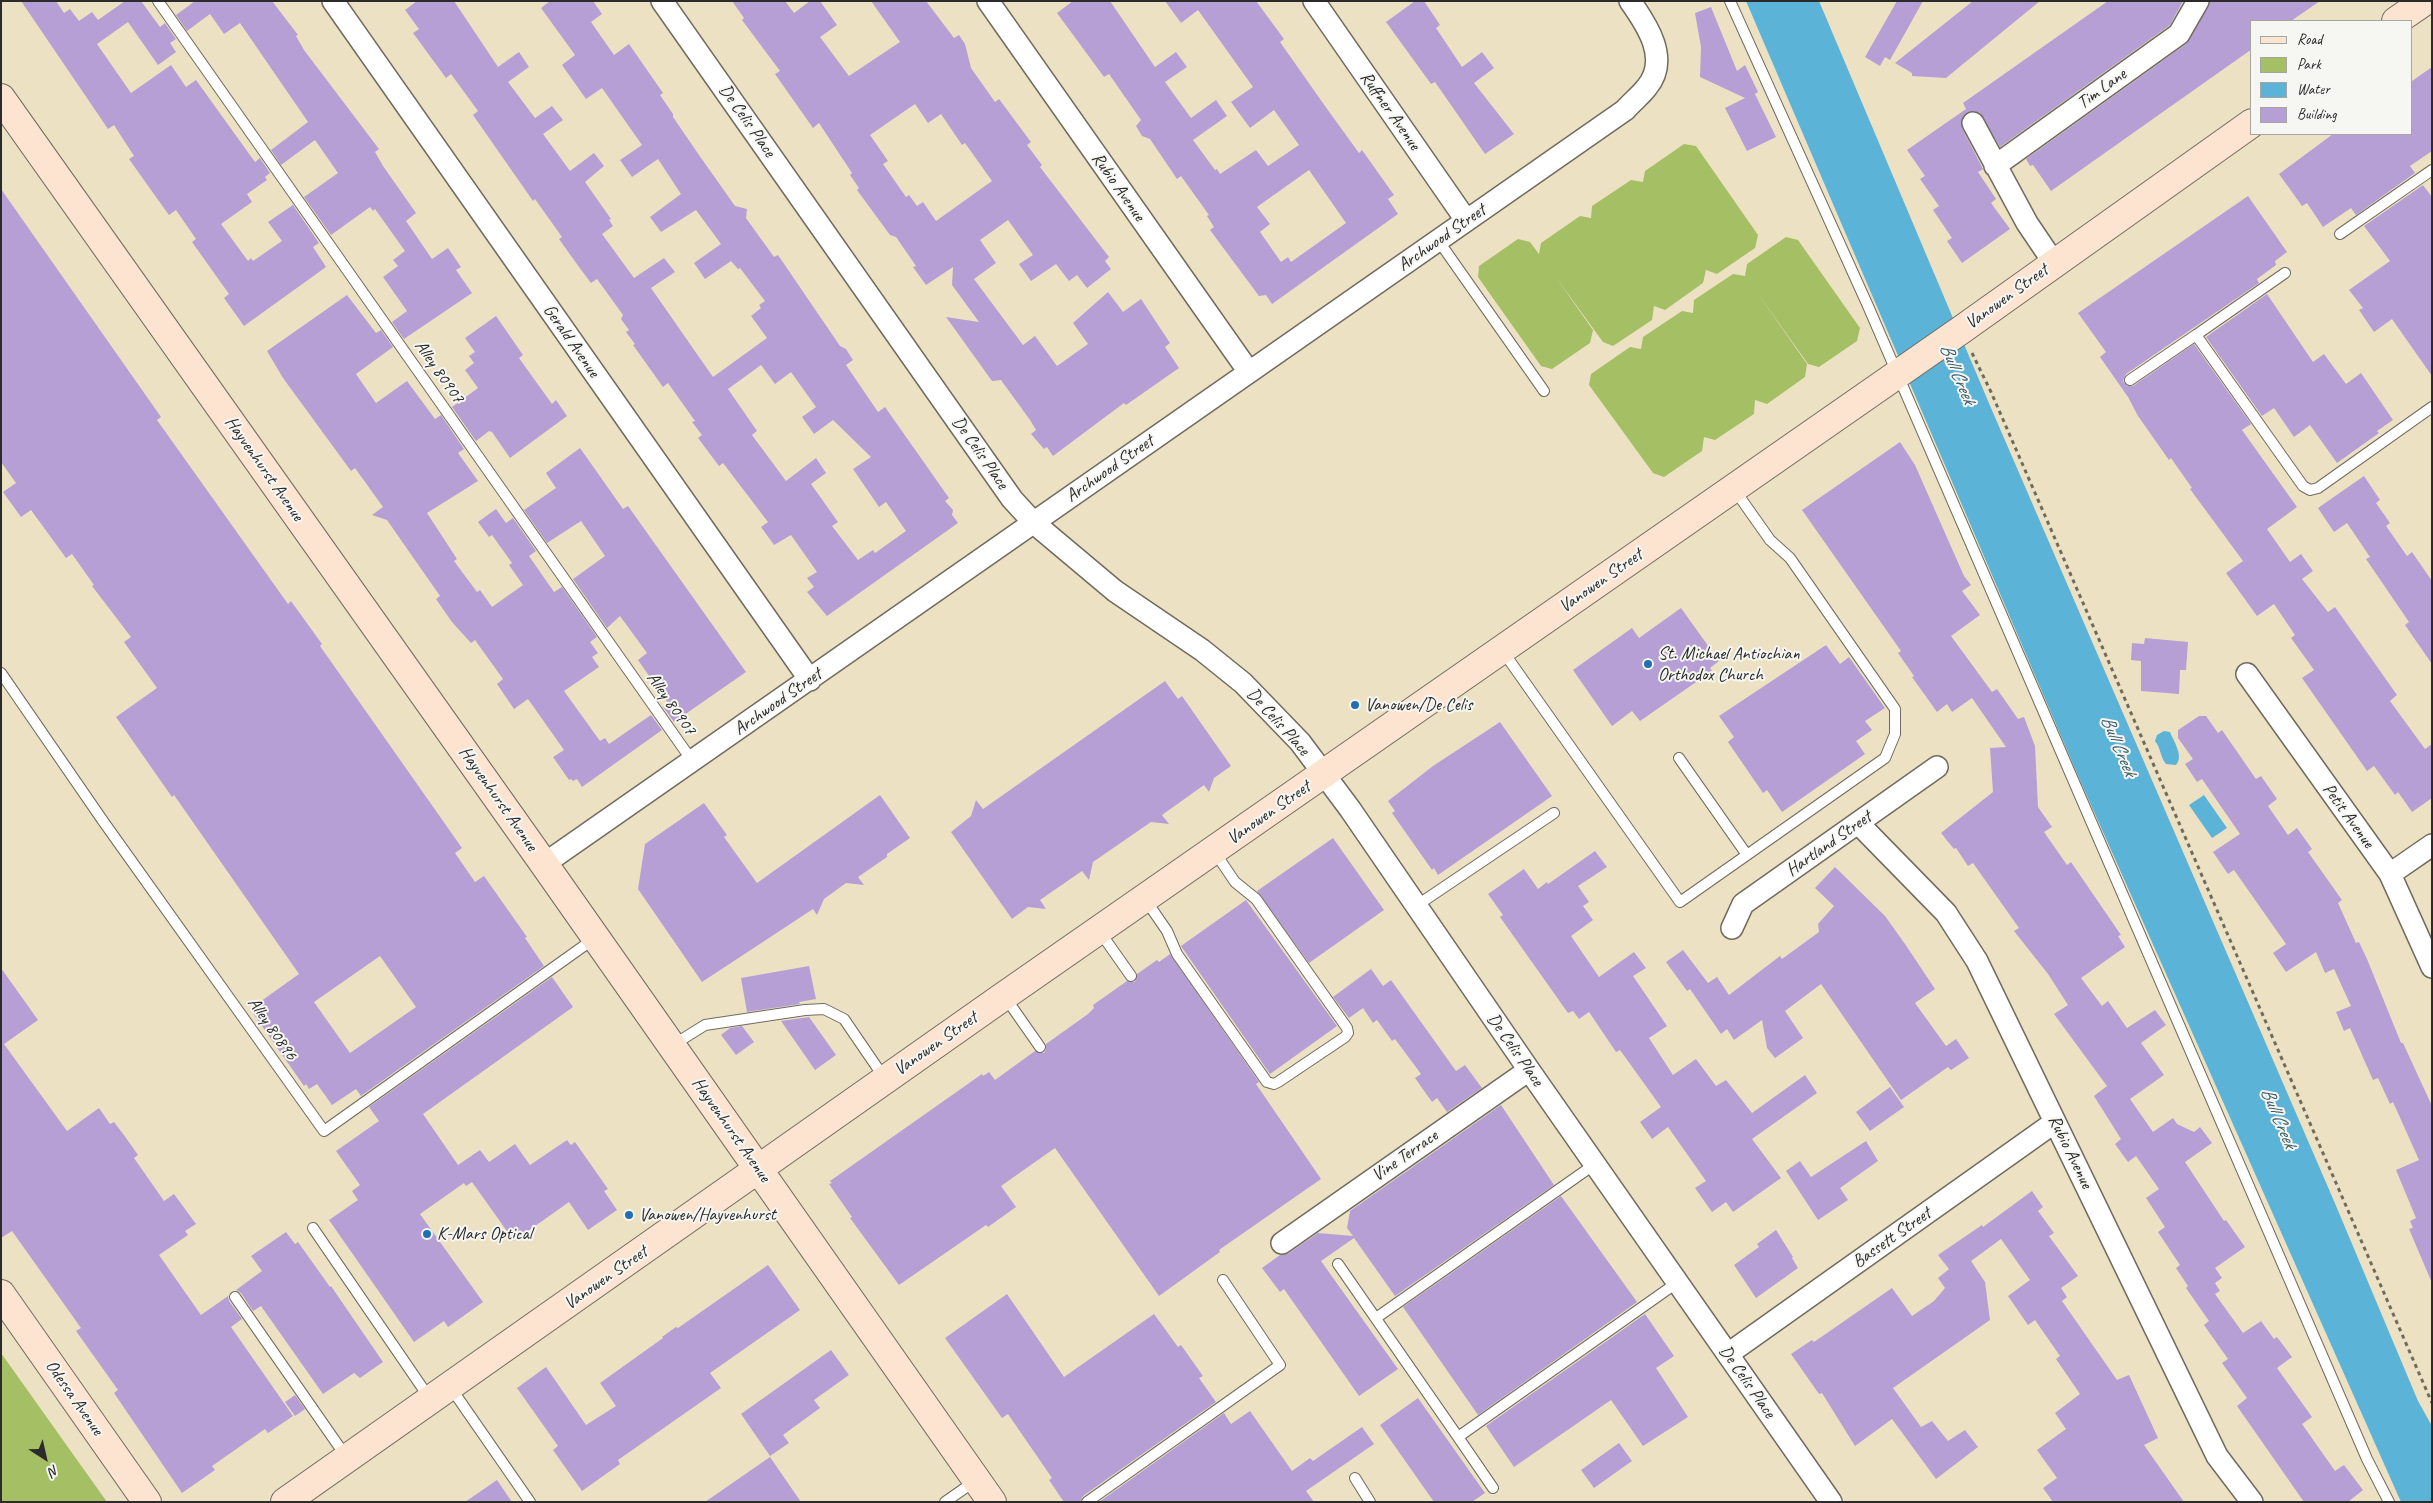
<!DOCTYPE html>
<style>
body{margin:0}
#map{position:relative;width:2433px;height:1503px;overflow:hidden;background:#ece2c3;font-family:Caveat,sans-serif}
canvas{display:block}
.frame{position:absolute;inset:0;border:2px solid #2b2b2b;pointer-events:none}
.legend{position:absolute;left:2250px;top:20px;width:162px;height:115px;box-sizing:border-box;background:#f6f6f2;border:1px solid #a5a5a2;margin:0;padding:6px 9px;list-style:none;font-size:15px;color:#2b2b2b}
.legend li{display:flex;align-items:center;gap:10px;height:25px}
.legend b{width:25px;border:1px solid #a5a5a2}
.north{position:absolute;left:20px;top:1433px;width:50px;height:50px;-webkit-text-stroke:4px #f6f6f2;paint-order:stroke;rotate:145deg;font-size:14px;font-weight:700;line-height:20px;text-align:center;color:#2b2b2b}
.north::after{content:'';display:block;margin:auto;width:18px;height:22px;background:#2b2b2b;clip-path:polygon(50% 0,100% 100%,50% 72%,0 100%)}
</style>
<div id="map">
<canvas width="2433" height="1503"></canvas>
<div class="frame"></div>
<ul class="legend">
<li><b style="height:6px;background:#fde4d1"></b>Road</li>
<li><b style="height:14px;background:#a5bf65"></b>Park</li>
<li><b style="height:14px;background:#5bb4d8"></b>Water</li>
<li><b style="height:14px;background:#b69fd5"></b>Building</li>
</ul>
<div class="north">N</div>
</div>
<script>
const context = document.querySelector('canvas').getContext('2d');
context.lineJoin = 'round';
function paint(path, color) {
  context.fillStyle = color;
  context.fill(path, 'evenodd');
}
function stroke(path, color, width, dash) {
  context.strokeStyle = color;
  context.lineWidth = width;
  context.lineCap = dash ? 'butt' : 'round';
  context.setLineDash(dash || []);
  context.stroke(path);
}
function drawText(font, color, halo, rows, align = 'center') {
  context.font = font + ' Caveat,sans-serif';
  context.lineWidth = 4;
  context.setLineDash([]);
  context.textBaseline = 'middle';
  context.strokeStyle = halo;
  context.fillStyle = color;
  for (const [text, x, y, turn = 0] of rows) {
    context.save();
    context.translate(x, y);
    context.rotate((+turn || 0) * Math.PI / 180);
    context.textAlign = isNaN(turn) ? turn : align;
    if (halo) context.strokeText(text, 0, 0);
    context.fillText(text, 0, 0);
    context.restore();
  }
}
const green = new Path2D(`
 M1684 144 1696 146 1758 235 1755 248 1717 274 1706 270 1703 283 1665 310 1654 306 1652 320 1613 346 1603 342 1555 276 1593 330 1590 343 1552 369 1541 366 1478 277 1479 266 1518 239 1530 242 1539 254 1541 243 1580 216 1591 218 1592 206 1631 180 1643 182 1645 171Z
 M1786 237 1798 240 1860 328 1857 341 1819 367 1808 364 1756 291 1807 364 1805 377 1767 404 1755 400 1754 414 1715 440 1704 437 1702 451 1664 477 1653 473 1589 385 1591 374 1630 347 1641 349 1643 337 1682 311 1693 313 1694 300 1733 274 1745 276 1747 264Z
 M1 1353 107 1502H1Z`);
const water = new Path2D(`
 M1746 1H1819L1991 408 2334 1201 2418 1401 2432 1426V1502H2401L2079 778Z
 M2164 731 2170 732C2174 742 2184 756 2176 765L2166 764C2160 757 2161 748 2155 741L2157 735Z
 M2204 795 2227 828 2212 838 2189 805Z`);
const building = new Path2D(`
 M21 1H56L64 13 70 9 79 21 92 12 98 20 125 1H141L160 27 165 23 176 39 170 43 176 52 158 65 128 22 97 44 131 93 171 65 186 87 196 80 255 162 260 158 270 173 265 177 267 180 247 194 252 202 221 224 248 261 251 258 253 261 282 241 268 222 293 205 319 243 313 247 326 267 244 326 224 298 229 294 192 242 196 239 176 210 169 215 161 204 129 159 134 156 114 125 108 129Z
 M195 1H272L298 35 296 36 304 50 379 149 375 152 383 166 416 213 406 221 432 259 448 248 461 267 456 270 472 293 404 339 392 322 407 311 383 277 398 266 393 260 405 251 375 209 373 211 370 207 331 235 304 197 338 173 315 140 281 165 271 150 308 122 240 23 224 34 210 14 187 31 176 15Z
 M417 1H454L498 67 519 52 529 67 508 82 535 118 552 106 563 120 543 134 570 171 594 153 604 166 585 182 611 219 609 220 613 226 602 234 634 278 664 258 675 272 651 288 713 377 767 338 751 316 761 308 759 305 765 301 740 268 738 269 731 261 705 279 694 263 721 244 696 210 661 232 650 217 681 194 658 159 632 177 620 160 642 145 602 88 586 99 562 65 575 55 541 8 550 1H593L602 14 591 22 614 55 629 44 663 93 660 95 673 114V117L699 155 735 206 747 209 746 218 774 257 778 255 840 346 846 349 853 360 846 365 878 412 885 407 949 498 945 501 953 510 952 515 958 523 827 616 807 592 814 587 807 578 817 572 791 535 774 545 761 527 768 522 723 463 719 466 698 438 702 435 692 422 695 421 668 383 663 387 633 345 635 344 626 332 629 330 621 319 623 315 597 279 591 283 579 267 559 239 562 237 535 199 533 201 473 115 478 111 451 74 446 78 413 33 419 29 405 10ZM761 365 775 384 791 372 816 407 802 417 814 434 833 420 871 457 853 469 879 507 886 502 906 531 875 553 873 550 858 560 832 526 838 522 811 484 826 473 816 458 786 481 752 435 757 431 728 389Z
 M732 1H785L794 13 810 1H820L837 25 820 37 849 76 900 42 871 1H926L954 38 959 35 965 44 971 68 995 102 999 99 1031 142 1027 145 1042 165 1040 167 1109 257 1105 261 1111 269 1087 288 1077 275 1069 281 1056 264 1031 281 1019 264 1033 255 1008 220 980 240 996 263 974 279 1023 345 1035 336 1057 366 1088 344 1073 323 1108 292 1123 312 1141 299 1170 343 1165 347 1179 368 1126 405 1124 403 1053 456 1047 447 1044 449 1031 434 1036 430 1030 420 1001 380 992 381 946 317 979 322 952 285 953 267 926 285 913 267 916 266 896 237 890 235 857 190 859 188 850 175 852 173 819 123 813 128 775 74 780 71 742 20 744 18ZM915 104 928 123 941 114 962 145 965 143 992 181 936 221 923 202 917 206 909 195 906 197 883 164 888 161 870 135Z
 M1073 1H1110L1155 67 1176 52 1187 67 1165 82 1191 118 1216 100 1227 116 1193 140 1215 170 1217 169 1220 174 1256 150 1268 166 1299 145 1274 110 1250 128 1231 102 1253 87 1198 10 1181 23 1165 1H1256L1284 39 1280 42 1325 106 1359 153 1362 150 1394 195 1388 199 1398 214 1272 304 1266 295 1259 296 1210 230 1214 227 1207 216 1209 215 1181 176 1177 179 1150 139 1142 136 1136 126 1141 120 1109 74 1104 77 1057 13ZM1309 170 1346 223 1291 262 1288 257 1281 262 1260 232 1270 224 1257 207Z
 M1415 1H1424L1440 25 1436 28 1462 67 1482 52 1494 68 1474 83 1514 134 1485 154 1435 82 1431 84 1386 22Z
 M1897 1H1923L1890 60 1885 57 1880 66 1865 57Z
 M1973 1H2040L1946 78 1912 76V73L1895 63Z
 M2108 1H2183L2170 25 2000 147 1980 113 1973 111 1963 116 1962 128 1983 169 1978 172 1996 199 1991 203 2010 229 1962 263 1947 241 1952 238 1933 210 1939 206 1920 179 1925 176 1907 150 1966 109 1963 103Z
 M2210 1H2320L2291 21H2252V49L2051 191 2033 165 2030 166 2026 159 2186 44Z
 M1711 7 1737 71 1745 65 1758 92 1755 94 1776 137 1747 151 1725 108 1745 98 1700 77 1701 47 1695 13Z
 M2432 67V151L2410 166 2415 173 2356 215 2351 208 2323 227 2307 203 2302 206 2279 174 2333 134H2412V81Z
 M2423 185 2432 197V376L2392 319 2374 332 2359 310 2363 308 2349 290 2390 261 2364 226Z
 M1 189 161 417 157 420 288 604 291 601 322 644 320 646 462 848 455 853 475 882 484 876 527 937 525 938 544 966 361 1096 356 1089 332 1105 317 1084 309 1089 306 1084 304 1086 250 1009 299 974 174 795 172 797 116 717 157 688 124 642 131 637 92 586 94 585 72 554 66 558 31 510 21 517 3 492 16 483 1 462ZM380 956 416 1007 350 1053 314 1002Z
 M2248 196 2287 252 2275 261 2276 265 2257 279 2259 283 2126 374 2123 381 2127 386H2133L2194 344 2251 424 2242 430 2297 507 2267 529 2290 562 2301 554 2313 571 2302 579 2328 612 2335 607 2397 695 2390 701 2425 749 2432 744V798L2412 812 2398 792 2395 795 2374 766 2367 771 2302 678 2314 670 2291 638 2295 635 2274 604 2257 616 2226 573 2243 561 2190 489 2192 488 2171 458 2169 460 2138 416 2128 397 2100 357 2106 352 2078 313Z
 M2267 294 2313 362 2324 354 2346 384 2361 373 2393 420 2377 431 2379 433 2337 463 2310 425 2294 437 2274 408 2262 416 2206 337Z
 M347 295 376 333 381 330 393 347 356 374 376 403 407 381 435 419 441 415 464 449 458 453 478 481 427 513 457 559 454 561 477 592 480 590 492 607 523 585 509 565 512 563 492 535 489 537 478 522 496 509 506 523 513 518 536 551 529 556 554 592 562 587 597 637 590 642 598 653 592 657 599 667 564 691 600 741 605 738 609 744 651 715 662 730 582 787 577 779 573 781 571 779 569 780 553 757 564 750 528 699 514 709 497 684 503 679 475 640 471 643 452 622 436 599 440 596 387 520 372 515 383 507 355 468 351 471 283 378 267 351Z
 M496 316 523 355 519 358 552 404 556 400 567 416 510 458 492 432 489 431 476 441 452 407 478 388 465 370 474 363 469 356 475 352 465 338Z
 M1900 442 1915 465 1964 576 1971 585 1962 591 1980 615 1951 636 1992 692 1997 689 2018 719 2024 717 2035 746 2038 807 2052 827 2044 832 2067 865 2071 862 2121 935 2118 936 2125 947 2081 978 2102 1006 2108 1001 2127 1028 2155 1010 2166 1025 2141 1043 2164 1075 2130 1099 2153 1132 2173 1118 2177 1124 2194 1132 2200 1127 2212 1143 2185 1162 2224 1221 2226 1220 2245 1247 2215 1268 2222 1278 2215 1283 2220 1291 2215 1294 2243 1333 2261 1321 2274 1339 2277 1337 2292 1357 2277 1368 2312 1417 2302 1424 2335 1471 2344 1465 2363 1490 2348 1502H2304L2237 1406 2247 1398 2222 1363 2228 1359 2204 1325 2209 1321 2186 1288 2188 1286 2176 1268 2180 1265 2158 1232 2165 1227 2146 1198 2159 1189 2136 1156 2128 1162 2115 1144 2121 1139 2094 1096 2107 1086 2054 1014 2068 1005 2048 974 2014 931 2019 928 1973 863 1968 866 1956 848 1954 849 1941 833 1993 792 1990 748 2006 747 1972 698 1952 712 1947 704 1937 712 1912 677 1914 676 1898 653 1901 651 1802 510Z
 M580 448 623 509 628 506 746 672 674 722 663 707 668 703 638 660 647 653 620 616 607 628 573 579 605 556 581 521 547 543 524 510 556 488 546 473Z
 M2364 476 2380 500 2376 503 2390 523 2386 526 2407 556 2412 552 2432 581V664L2405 625 2409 622 2366 559 2370 557 2347 523 2334 532 2318 508Z
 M1681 608 1719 661 1710 668 1712 671 1640 721 1632 711 1612 726 1573 670 1632 628 1639 638Z
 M2145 638 2188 642 2186 670H2180L2179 694 2141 691V661L2131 660 2132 643 2144 644Z
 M1826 645 1840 664 1849 657 1885 708 1865 721 1872 730 1856 741 1865 754 1782 812 1767 790 1763 793 1728 742 1734 737 1719 716Z
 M1165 681 1178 699 1182 696 1231 766 1214 778 1209 792 1204 785 1162 815 1169 824 1151 822 1093 862 1089 880 1082 871 1040 900 1046 909 1028 907 1012 919 951 832 971 816 976 800 983 809Z
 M2199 716H2206L2218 733 2222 730 2256 779 2261 776 2277 799 2268 806 2288 835 2297 828 2312 849 2308 852 2342 900 2338 903 2356 943 2359 942 2367 959 2401 1043H2403L2432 1106V1283L2409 1229 2413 1228 2410 1221 2416 1218 2396 1170 2419 1160 2393 1102 2390 1104 2378 1078 2373 1080 2350 1028 2344 1031 2336 1012 2351 1006 2334 969 2325 973 2316 952 2286 972 2273 953 2286 944 2234 870 2228 874 2213 852 2240 834 2202 779 2197 782 2185 764 2193 759 2178 738V730Z
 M1500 722 1552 796 1438 875 1434 868 1432 870 1392 813 1395 811 1388 801 1433 766Z
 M880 795 910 838 887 854V857L858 877 864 885 846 883 824 899 817 915 813 909 702 982 638 889 645 844 704 803 727 835 724 837 757 883Z
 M1333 838 1384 910 1309 963 1257 891Z
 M1595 851 1607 867 1578 886 1589 902 1583 906 1593 920 1571 936 1599 977 1634 952 1646 968 1633 976 1667 1026 1649 1038 1673 1075 1696 1059 1716 1086 1726 1080 1752 1113 1805 1075 1817 1093 1752 1139 1781 1178 1733 1212 1726 1202 1712 1212 1695 1188 1706 1181 1668 1127 1652 1139 1640 1122 1661 1107 1620 1050 1616 1052 1589 1012 1579 1019 1573 1011 1568 1013 1500 917 1503 915 1488 894 1524 869 1538 889 1547 882 1548 884Z
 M1835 867 1885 916 1905 944 1935 989 1915 1003 1946 1046 1956 1039 1969 1058 1951 1070 1948 1067 1901 1100 1821 984 1785 1011 1803 1038 1775 1058 1767 1048 1762 1020 1734 1040 1727 1029 1721 1034 1690 989 1687 991 1666 962 1683 950 1708 983 1717 977 1729 995 1780 956 1782 959 1819 932 1818 924 1834 906 1815 888Z
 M1246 900 1337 1026 1270 1074 1181 946Z
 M1170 954 1259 1082 1256 1084 1321 1179 1219 1250 1220 1252 1159 1296 1055 1148 1001 1186 1016 1207 988 1227 986 1225 899 1285 850 1218 852 1217 829 1184 832 1183 830 1181 982 1074 983 1076 989 1072 995 1080 1035 1051 1044 1053 1046 1049V1044L1088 1014 1094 1008 1093 1005 1127 981 1135 982 1137 974 1157 960 1159 962Z
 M809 966 816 999 799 1002 800 1004 747 1012 741 978Z
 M1 968 38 1020 4 1044 67 1131 99 1108 110 1124 114 1122 124 1135 138 1155 134 1158 164 1201 174 1194 196 1224 185 1231 188 1235 159 1255 201 1315 228 1296 229 1301 242 1319 231 1327 293 1416 268 1433 265 1429 212 1466 215 1470 182 1493 114 1393 118 1390 76 1331 81 1328 12 1231 1 1238Z
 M1371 969 1383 986 1391 980 1456 1071 1465 1065 1482 1088 1447 1112 1437 1098 1432 1102 1415 1078 1421 1074 1395 1039 1392 1041 1377 1020 1373 1023 1363 1008 1349 1018 1333 997Z
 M552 977 573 1007 423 1114 458 1165 480 1150 489 1162 515 1144 530 1165 567 1140 571 1145 575 1142 608 1189 604 1191 617 1210 588 1230 569 1202 514 1241 472 1182 466 1186 464 1183 420 1214 483 1302 448 1327 444 1321 414 1342 329 1220 358 1200 352 1191 360 1185 336 1151 379 1121 369 1107Z
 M809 1017 836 1055 815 1070 781 1021Z
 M742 1026 754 1042 736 1055 721 1035 730 1028Z
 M1890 1087 1904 1107 1870 1131 1856 1112Z
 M1501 1105 1554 1185 1395 1296 1354 1238 1321 1261 1398 1369 1359 1396 1284 1289 1280 1292 1262 1268 1280 1255 1289 1253 1318 1233 1353 1236 1347 1228 1350 1211Z
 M1866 1141 1878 1161 1840 1188 1848 1200 1818 1220 1786 1171 1800 1161 1811 1177Z
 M2032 1191 2043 1207 2038 1211 2054 1233 2049 1236 2078 1276 2061 1288 2067 1297 2062 1301 2117 1380 2129 1375 2158 1438 2144 1445 2184 1502H2053L2043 1488 2057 1478 2037 1450 2066 1429 2055 1413 2080 1394 2056 1359 2060 1356 2035 1320 2028 1325 2008 1296 2030 1280 2001 1239 1971 1261 1985 1282 1990 1320 1893 1388 1921 1427 1932 1421 1948 1441 1965 1430 1978 1447 1936 1479 1892 1419 1855 1446 1822 1393 1819 1394 1791 1354 1812 1340 1814 1342 1892 1288 1912 1316 1934 1301 1945 1288 1938 1278 1949 1269 1938 1255 1982 1225 1983 1227Z
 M1561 1196 1637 1302 1478 1415 1403 1307Z
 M1776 1230 1793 1257 1792 1258 1798 1268 1756 1298 1734 1265 1759 1247 1757 1244Z
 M286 1232 295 1244 298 1242 330 1287 331 1286 383 1362 360 1378 354 1373 323 1394 261 1306 253 1311 241 1293 236 1290 262 1271 251 1256Z
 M768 1265 800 1310 710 1373 721 1388 618 1460 620 1464 582 1491 553 1450 558 1446 517 1388 546 1367 586 1425 616 1406 600 1383 663 1338 662 1337 676 1327 678 1328Z
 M1007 1294 1064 1377 1154 1314 1178 1347 1181 1345 1203 1376 1199 1378 1216 1402 1083 1496 1080 1502H1064L1049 1480 1052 1478 1008 1414 1002 1418 945 1338Z
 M1645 1314 1674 1356 1656 1368 1688 1417 1643 1446 1611 1400 1514 1467 1486 1426Z
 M831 1350 849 1375 814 1400 820 1408 783 1435 789 1443 770 1456 741 1414Z
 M295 1395 305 1409 295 1416 285 1402Z
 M1418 1398 1485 1493 1472 1502H1434L1380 1425Z
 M1250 1411 1292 1471 1310 1458 1313 1461 1362 1427 1374 1444 1306 1491 1314 1502H1099L1224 1413 1231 1424Z
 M1619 1443 1632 1461 1594 1488 1581 1470Z
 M770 1457 801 1502H705Z
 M497 1480 512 1502H465Z`);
const path = new Path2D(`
 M1972 353 1991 392 2432 1403`);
const lane = new Path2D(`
 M158 1 693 762
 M1730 1 1868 306 2367 1459 2389 1502
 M2340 234 2432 170
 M1438 240 1544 391
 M2285 273 2196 335 2303 486 2310 490 2318 488 2432 407
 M2130 380 2196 335
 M1502 650 1680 902 1885 758 1895 734V709L1790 558 1770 540 1734 489
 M1 673 103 821 324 1131 595 938
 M1679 758 1747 855
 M1145 899 1167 931 1177 954 1267 1082 1274 1084 1278 1082 1345 1037 1348 1033 1347 1028 1256 899 1235 882 1214 851
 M1416 906 1554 813
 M1100 932 1131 976
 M1005 997 1040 1047
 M673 1045 705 1025 805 1010 824 1009 844 1019 885 1079
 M313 1228 430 1399
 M1338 1264 1458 1437
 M235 1297 347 1458
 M1376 1318 1595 1164
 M451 1388 530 1502
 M1355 1478 1370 1502
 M1493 1488 1458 1437 1678 1282
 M945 1502 975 1481
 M1087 1502 1280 1365 1223 1280`);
const street = new Path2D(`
 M333 1 810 680
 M662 1 1012 499 1034 523 1115 591 1202 650 1243 683 1300 742 1350 809 1529 1070 1831 1502
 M988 1 1249 372
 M1314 1 1466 220
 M1973 123 2027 223 2054 263
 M1995 166 2179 34 2198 1
 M2247 674 2390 874 2432 967
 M1858 823 1946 913 1977 961 2217 1456 2252 1502
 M544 864 1625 110C1632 102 1641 95 1647 87 1670 59 1647 25 1630 1
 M2390 874 2432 845
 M1732 928 1743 904 1937 767
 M1282 1243 1529 1070
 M1728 1354 2055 1122`);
const secondary = new Path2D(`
 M2396 21 2425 1
 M1 98 544 864 992 1502
 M1 1294 147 1502
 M285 1502 1004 996 1961 330 2252 123`);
const markers = [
 [1648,664,5,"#1f6fb2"],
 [1355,705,5,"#1f6fb2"],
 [629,1215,5,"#1f6fb2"],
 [427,1234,5,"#1f6fb2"]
];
const streetNames = [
 ["Tim Lane",2102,89,-36],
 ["Ruffner Avenue",1390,111,55],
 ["De Celis Place",747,121,55],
 ["Rubio Avenue",1118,187,55],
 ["Archwood Street",1442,238,-35],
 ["Vanowen Street",2007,297,-36],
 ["Gerald Avenue",571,341,55],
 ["Alley 80907",439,372,55],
 ["De Celis Place",980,453,55],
 ["Hayvenhurst Avenue",264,469,55],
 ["Archwood Street",1110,469,-35],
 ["Vanowen Street",1601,581,-35],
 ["Archwood Street",778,702,-35],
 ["Alley 80907",671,704,55],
 ["De Celis Place",1278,722,48],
 ["Hayvenhurst Avenue",498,799,55],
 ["Vanowen Street",1269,813,-35],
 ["Petit Avenue",2348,816,54],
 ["Hartland Street",1829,844,-35],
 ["Alley 80896",272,1029,55],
 ["Vanowen Street",936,1044,-35],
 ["De Celis Place",1515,1050,55],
 ["Hayvenhurst Avenue",731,1130,55],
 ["Rubio Avenue",2070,1152,64],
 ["Vine Terrace",1405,1156,-35],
 ["Bassett Street",1892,1238,-35],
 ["Vanowen Street",606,1278,-35],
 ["De Celis Place",1747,1382,55],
 ["Odessa Avenue",74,1398,55]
];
const poiNames = [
 ["St. Michael Antiochian",1658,654],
 ["Orthodox Church",1658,675],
 ["Vanowen/De Celis",1365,705],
 ["Vanowen/Hayvenhurst",639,1215],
 ["K-Mars Optical",437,1234]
];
const waterNames = [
 ["Bull Creek",1957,374,67],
 ["Bull Creek",2118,746,67],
 ["Bull Creek",2278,1118,67]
];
paint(green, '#a5bf65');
paint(water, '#5bb4d8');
paint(building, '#b69fd5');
stroke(lane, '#6f6b60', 12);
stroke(street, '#6f6b60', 24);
stroke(secondary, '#6f6b60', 30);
stroke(path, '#6f6b60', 3, [4, 4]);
stroke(lane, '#fff', 10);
stroke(street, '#fff', 21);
stroke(secondary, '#fde4d1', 28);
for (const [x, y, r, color] of markers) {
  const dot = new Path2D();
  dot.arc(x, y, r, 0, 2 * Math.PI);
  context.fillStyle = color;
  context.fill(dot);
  stroke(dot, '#f6f6f2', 2);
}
drawText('18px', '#2b2b2b', '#f6f6f2', streetNames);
drawText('18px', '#2b2b2b', '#f6f6f2', poiNames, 'left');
drawText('italic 19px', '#3c5b68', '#f6f6f2', waterNames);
</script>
